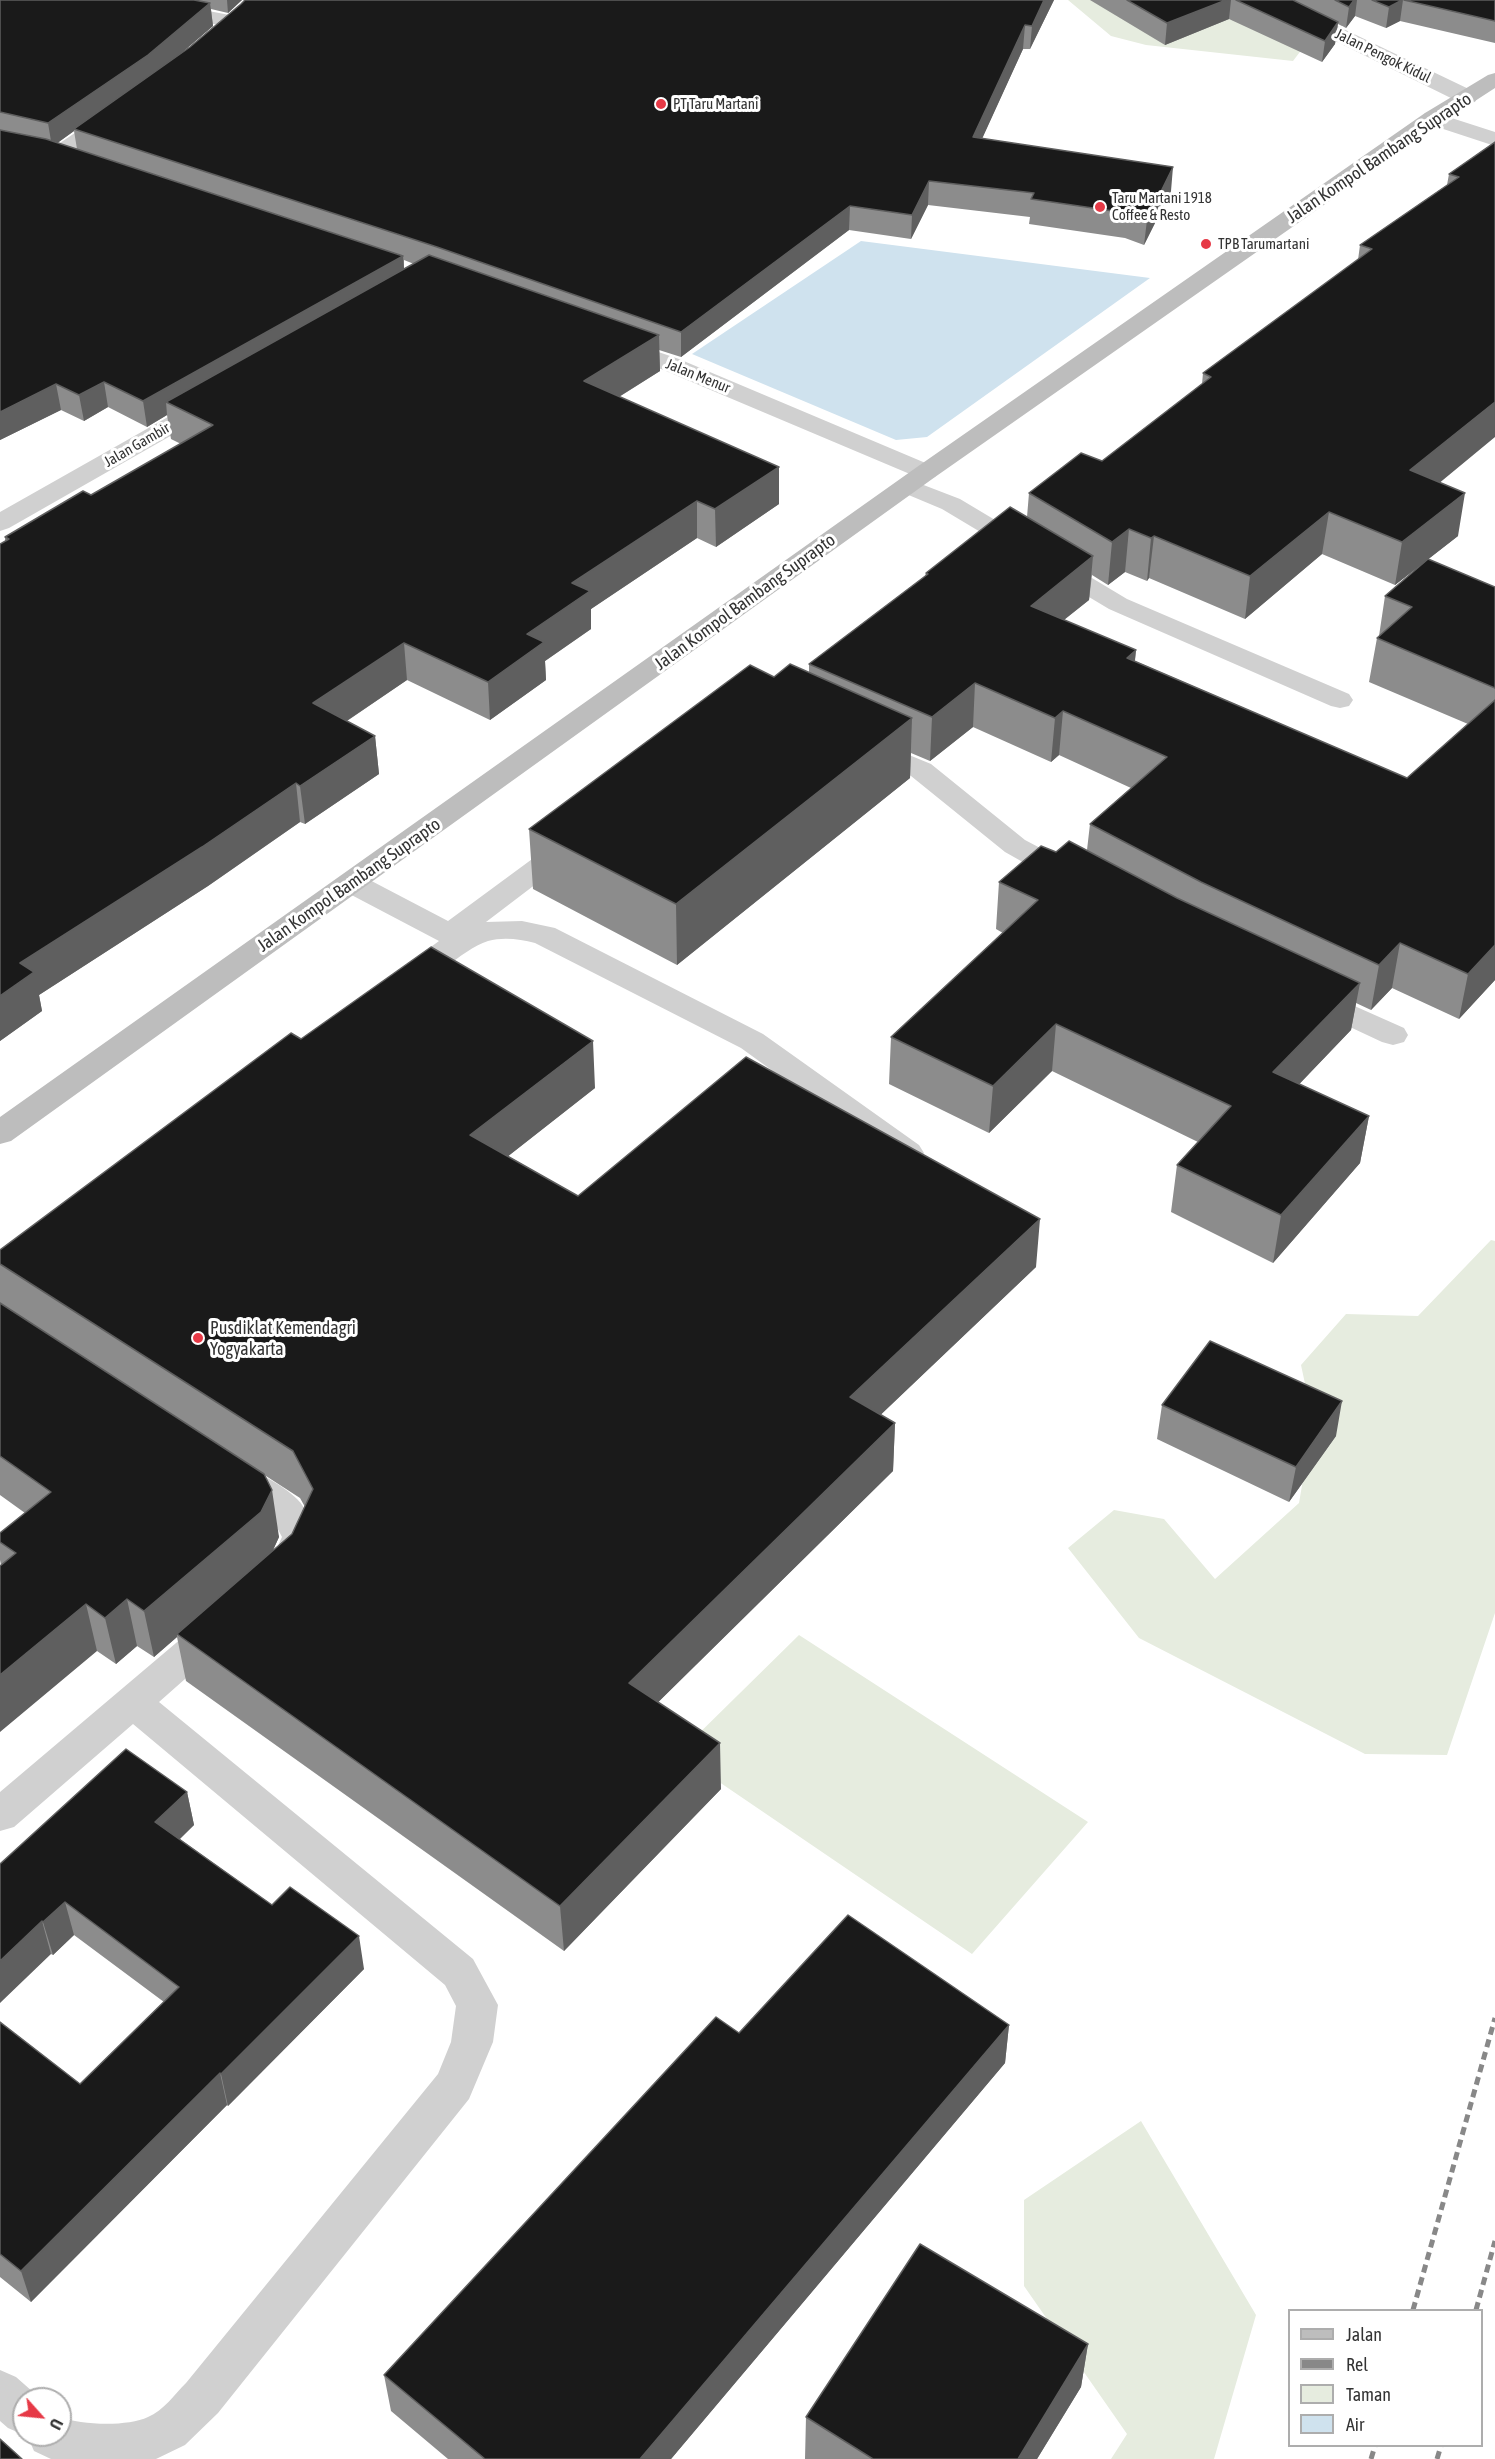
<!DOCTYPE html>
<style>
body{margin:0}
#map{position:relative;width:1495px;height:2459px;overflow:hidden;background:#fff;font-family:"Asap Condensed",sans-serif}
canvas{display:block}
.legend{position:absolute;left:1288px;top:2309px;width:195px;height:138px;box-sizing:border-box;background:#fff;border:2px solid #adadad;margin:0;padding:8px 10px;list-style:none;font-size:18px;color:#333}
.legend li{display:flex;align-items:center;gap:12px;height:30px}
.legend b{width:30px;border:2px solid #adadad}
.north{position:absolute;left:12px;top:2387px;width:60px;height:60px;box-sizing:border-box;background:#fff;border:2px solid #adadad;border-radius:50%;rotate:117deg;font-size:16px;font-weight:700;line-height:24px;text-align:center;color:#333}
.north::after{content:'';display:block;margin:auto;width:21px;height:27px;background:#e63946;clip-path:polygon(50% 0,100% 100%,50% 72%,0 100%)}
</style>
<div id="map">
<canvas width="1495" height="2459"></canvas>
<ul class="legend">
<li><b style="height:8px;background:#bdbdbd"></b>Jalan</li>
<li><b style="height:8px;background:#888"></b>Rel</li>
<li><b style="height:16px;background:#e6ecdf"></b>Taman</li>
<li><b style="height:16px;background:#cfe2ee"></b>Air</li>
</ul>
<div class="north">U</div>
</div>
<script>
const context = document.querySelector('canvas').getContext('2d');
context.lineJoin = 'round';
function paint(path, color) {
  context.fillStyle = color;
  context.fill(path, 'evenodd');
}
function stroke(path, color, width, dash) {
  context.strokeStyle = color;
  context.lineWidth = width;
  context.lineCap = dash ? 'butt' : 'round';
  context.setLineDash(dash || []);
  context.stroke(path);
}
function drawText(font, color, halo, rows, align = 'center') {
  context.font = font + ' "Asap Condensed",sans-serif';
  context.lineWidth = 6;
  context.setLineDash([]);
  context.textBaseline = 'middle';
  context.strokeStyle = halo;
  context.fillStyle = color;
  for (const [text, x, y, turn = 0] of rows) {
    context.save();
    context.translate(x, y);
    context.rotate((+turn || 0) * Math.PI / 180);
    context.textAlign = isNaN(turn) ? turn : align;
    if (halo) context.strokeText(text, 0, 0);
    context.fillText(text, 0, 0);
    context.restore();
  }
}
const green = new Path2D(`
 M1068 0H1142L1229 19 1309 40 1293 61 1146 45 1111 36Z
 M1491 1240 1495 1241V1613L1447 1755 1365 1754 1139 1638 1068 1548 1114 1510 1164 1519 1215 1579 1299 1503 1313 1421 1301 1365 1346 1314 1418 1316Z
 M799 1635 1088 1822 972 1954 678 1754Z
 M1141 2121 1256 2315 1214 2459H1111L1127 2434 1024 2286V2200Z`);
const water = new Path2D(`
 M861 241 1150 278 927 437 896 440 692 354Z`);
const lane = new Path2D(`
 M908 479 960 499 1127 599 1349 694 1353 700 1349 706 1340 708 1331 706 1109 609 942 509 899 491 896 486 899 481Z`);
const street = new Path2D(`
 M107 0H150L235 16 242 18 245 22 242 26 235 28 117 6 110 4Z
 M1257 0H1283L1475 92 1478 97 1475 102 1467 103 1459 102 1260 4Z
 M114 111 122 112 125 117 122 122 64 161 56 163 48 161 45 156 48 151 106 112Z
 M1433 112 1495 132V146L1425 123 1422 118 1425 113Z
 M617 338 679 359 935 467 939 472 935 477 926 480 917 477 661 369 609 350 605 345 609 340Z
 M207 398 216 400 219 405 216 410 9 528 0 531V512L198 400Z
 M870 739 931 764 1025 840 1080 869 1085 876 1080 883 1070 885 1060 883 1005 852 911 776 860 753 856 747 860 741Z
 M568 837 578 840 583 846 578 852 486 922 522 921 555 928 763 1034 919 1145 924 1153 919 1161 908 1164 897 1161 741 1048 535 943C520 939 503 937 488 941 460 950 429 986 408 990 403 991 399 989 394 988L390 981 394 974 439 941 342 890 337 883 342 876 352 874 362 876 448 921 558 840Z
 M1314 988 1404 1028 1408 1035 1404 1042 1393 1045 1382 1042 1303 1005 1299 998 1303 991Z
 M236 1463C254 1469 284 1486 297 1499 307 1508 312 1526 318 1537L298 1579 285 1583 272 1579 267 1569 282 1537 273 1520 223 1487 218 1477 223 1467Z
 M215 1616 228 1621 234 1631 228 1641 159 1702 473 1959 498 2005 493 2042 469 2099 218 2413 185 2445 156 2459H51L34 2451 27 2435H60V2417C81 2425 127 2427 148 2417 163 2411 175 2394 186 2383L438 2074 451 2042 456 2006 445 1985 133 1724 14 1827 0 1831V1792L202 1621Z
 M0 2370 16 2377 41 2399H24V2435L8 2428 0 2421Z`);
const secondary = new Path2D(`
 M1495 73V88L1441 123 935 477 11 1141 0 1144V1117L917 467 1425 113 1488 75Z`);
const rail = new Path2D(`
 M1413 2310 1495 2018
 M1476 2310 1495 2241
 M1371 2459 1375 2446
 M1437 2459 1441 2446`);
const wall = new Path2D(`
 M0 0H242L228 13 211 9 213 26 178 56 190 47 241 4 245 0H1054L1030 49H1023L982 138 1171 191 1144 245 1125 238 1029 224 1030 217 928 205 911 239 849 230 681 357 659 350 660 371 619 397 779 504 716 547 697 538 591 609V629L545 661 546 680 490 720 407 680 347 721 375 736 379 774 305 824 300 822 208 886 39 995 42 1011 0 1041 5 541V537L91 495 181 444 171 439 167 415 147 427 108 407 84 421 61 410 0 440ZM74 131 77 149 57 143ZM404 260 414 264 404 269Z
 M1090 0H1495V43L1400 21 1386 28 1355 16 1346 28 1338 24 1335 44 1322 62 1229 19 1165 45Z
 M1495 142 1440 483 1458 536 1395 585 1322 554 1245 619 1149 578 1147 581 1125 572 1108 585 1092 575 1089 600 1064 620 1136 650 1135 661 1407 778 1468 724 1369 682 1377 638 1379 636 1385 596 1495 587V980L1459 1019 1392 988 1371 1010 1356 1003 1351 1030 1299 1084 1369 1116 1360 1163 1273 1263 1171 1212 1177 1165 1198 1142 1052 1071 989 1133 889 1084 891 1037 1003 933 996 929 999 882 1056 852 1087 850 1090 824 1131 788 1059 755 1051 762 973 727 930 761 911 753 910 778 677 965 533 889 529 829 774 677 809 673V664L925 576 926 573 1027 517 1029 493 1102 461 1202 384 1203 373 1358 260 1360 245 1447 185 1449 174Z
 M301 1039 595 1088 508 1156 578 1196 1036 1267 880 1415 895 1423 893 1471 658 1702 721 1789 564 1951 186 1681 177 1637 154 1657 137 1646 116 1664 97 1651 1 1565 0 1560V1533L25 1513 0 1495V1250ZM252 1467 300 1498 305 1507 292 1534 273 1550 279 1537Z
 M1162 1405 1336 1436 1289 1502 1157 1439Z
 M187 1792 194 1825 180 1839 272 1905 364 1969 228 2106 227 2105 31 2302 0 2277V2022L80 2084 164 2002 74 1935 53 1955 51 1954 0 1864Z
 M1009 2025 1005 2063 671 2459H448L391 2411 384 2375 739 2033Z
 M1088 2344 1081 2387 1037 2459H805L806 2417Z`);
const shadedWall = new Path2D(`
 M227 0H242L228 13Z
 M1044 0H1054L1030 49 1032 26Z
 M1226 0H1231L1229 19 1165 45 1167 23Z
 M1354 0H1357L1355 16 1346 28 1349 7Z
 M1403 0 1400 21 1386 28 1389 7Z
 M210 3 213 26 152 78 74 129V131L52 147 48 123Z
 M1338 22 1335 44 1322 62 1325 41Z
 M1025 25 1023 49 972 161 973 137Z
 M1173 167 1171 191 1144 245 1147 220Z
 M929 181 928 205 911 239 912 215Z
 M850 206 849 230 681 357V332Z
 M403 256 405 281 166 402 167 415 147 427 143 401Z
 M659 335 660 371 585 418 584 381Z
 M104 382 108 407 84 421 79 395Z
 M56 384 61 410 0 440V412Z
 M1495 402V437L1403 513 1410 470Z
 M779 467V504L716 547 715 509Z
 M1465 493 1458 536 1395 585 1402 542Z
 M697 501V538L591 609V629L545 661 546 680 490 720 488 682 527 634 572 583Z
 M1329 512 1322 554 1245 619 1250 576Z
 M1129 529 1125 572 1108 585 1112 542Z
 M1154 536 1149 578 1147 581 1151 538Z
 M1093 556 1089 600 1027 649 1031 606Z
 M404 643 407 680 317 741 313 703Z
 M1136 650 1131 694 1127 658Z
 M975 683 973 727 930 761 932 717Z
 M1063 711 1059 755 1051 762 1055 718Z
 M912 718 910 778 677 965 676 904Z
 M375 736 379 774 305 824 300 786Z
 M296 783 300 822 208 886 39 995 42 1011 0 1041V996L20 963Z
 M1400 943 1392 988 1371 1010 1379 965Z
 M1495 945V980L1459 1019 1468 974Z
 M1360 983 1351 1030 1266 1119 1273 1072Z
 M1056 1024 1052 1071 989 1133 993 1086Z
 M593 1041 595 1088 474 1183 470 1135Z
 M1369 1116 1360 1163 1273 1263 1281 1215Z
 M1040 1219 1036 1267 849 1445 850 1397Z
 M1342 1401 1336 1436 1289 1502 1296 1467Z
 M895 1423 893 1471 631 1729 629 1683Z
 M272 1490 279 1537 269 1559 177 1634V1637L154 1657 144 1611Z
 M127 1599 137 1646 116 1664 105 1618Z
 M86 1604 97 1651 0 1732V1675Z
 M720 1743 721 1789 564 1951 560 1906Z
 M187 1792 194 1825 163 1855 155 1822Z
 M65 1902 74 1935 53 1955 43 1922Z
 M42 1921 51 1954 0 2003V1961Z
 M359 1936 364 1969 228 2106 221 2074Z
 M1009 2025 1005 2063 671 2459H640Z
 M220 2073 227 2105 31 2302 21 2271Z
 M1088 2344 1081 2387 1037 2459H1018Z`);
const building = new Path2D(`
 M0 0H194L210 3 148 55 48 123 0 112Z
 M245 0H1044L1032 26 1025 25 973 137 1173 167 1147 220 1127 213 1031 199 1034 193 929 181 912 215 850 206 681 332 437 247 74 129 190 47 241 4Z
 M1127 0H1226L1167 23Z
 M1236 0H1293L1338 22 1325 41Z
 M1335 0H1354L1349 7Z
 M1372 0H1402L1389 7Z
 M1404 0H1495V21Z
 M0 130 46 139 403 256 143 401 104 382 79 395 56 384 0 412Z
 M1495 142V402L1410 470 1465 493 1402 542 1329 512 1250 576 1154 536 1151 538 1129 529 1112 542 1029 493 1081 453 1102 461 1211 377 1203 373 1372 249 1360 245 1459 177 1449 174Z
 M429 255 659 335 584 381 779 467 715 509 697 501 572 583 590 591 527 634 544 642 488 682 404 643 313 703 375 736 300 786 296 783 202 847 20 963 34 972 0 996V544L9 539 5 537 83 491 91 495 213 425 166 402Z
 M1010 507 1093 556 1031 606 1136 650 1127 658 1407 778 1495 700V945L1468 974 1400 943 1379 965 1201 882 1090 824 1167 757 1063 711 1055 718 975 683 932 717 809 664 928 574 926 573Z
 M1428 559 1495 587V688L1377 638 1412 607 1385 596Z
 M790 664 912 718 676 904 529 829 750 665 774 677Z
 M1069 841 1177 898 1360 983 1273 1072 1369 1116 1281 1215 1177 1165 1231 1106 1056 1024 993 1086 891 1037 1038 900 999 882 1041 846 1056 852Z
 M431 947 593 1041 470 1135 578 1196 746 1057 1040 1219 850 1397 895 1423 629 1683 720 1743 560 1906 177 1634 292 1534 313 1489 293 1451 0 1264V1250L291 1033 301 1039Z
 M0 1303 264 1474 272 1490 261 1512 144 1611 127 1599 105 1618 86 1604 0 1675V1566L16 1553 0 1542V1533L51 1492 0 1456Z
 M1210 1341 1342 1401 1296 1467 1162 1405Z
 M126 1749 187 1792 155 1822 272 1905 290 1887 359 1936 221 2074 220 2073 21 2271 0 2254V2022L80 2084 179 1987 65 1902 43 1922 42 1921 0 1961V1864Z
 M848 1915 1009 2025 640 2459H485L384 2375 716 2017 739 2033Z
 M920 2244 1088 2344 1018 2459H873L806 2417Z
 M0 2439 22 2459H0Z`);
const markers = [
 [661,104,6,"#e63946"],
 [1100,207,6,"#e63946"],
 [1206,244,6,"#e63946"],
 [198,1338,6,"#e63946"]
];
const farStreetnames = [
 ["Jalan Pengok Kidul",1383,56,26],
 ["Jalan Menur",698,376,22],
 ["Jalan Gambir",137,445,-30]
];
const farPoinames = [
 ["PT Taru Martani",673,104],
 ["Taru Martani 1918",1112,198],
 ["Coffee & Resto",1112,215],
 ["TPB Tarumartani",1218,244]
];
const streetNames = [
 ["Jalan Kompol Bambang Suprapto",1379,158,-34],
 ["Jalan Kompol Bambang Suprapto",745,602,-36],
 ["Jalan Kompol Bambang Suprapto",349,885,-35]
];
const poiNames = [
 ["Pusdiklat Kemendagri",210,1328],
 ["Yogyakarta",210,1349]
];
paint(green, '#e6ecdf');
paint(water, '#cfe2ee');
paint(lane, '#d0d0d0');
paint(street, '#d0d0d0');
paint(secondary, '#bdbdbd');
stroke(rail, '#888', 5, [8, 5]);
paint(wall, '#8c8c8c');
paint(shadedWall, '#5f5f5f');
paint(building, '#1a1a1a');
stroke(building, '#5f5f5f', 1.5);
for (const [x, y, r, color] of markers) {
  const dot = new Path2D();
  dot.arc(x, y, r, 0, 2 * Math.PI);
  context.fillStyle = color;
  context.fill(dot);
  stroke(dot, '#fff', 2);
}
drawText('15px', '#333', '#fff', farStreetnames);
drawText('15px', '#333', '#fff', farPoinames, 'left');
drawText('18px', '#333', '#fff', streetNames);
drawText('18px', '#333', '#fff', poiNames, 'left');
</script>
